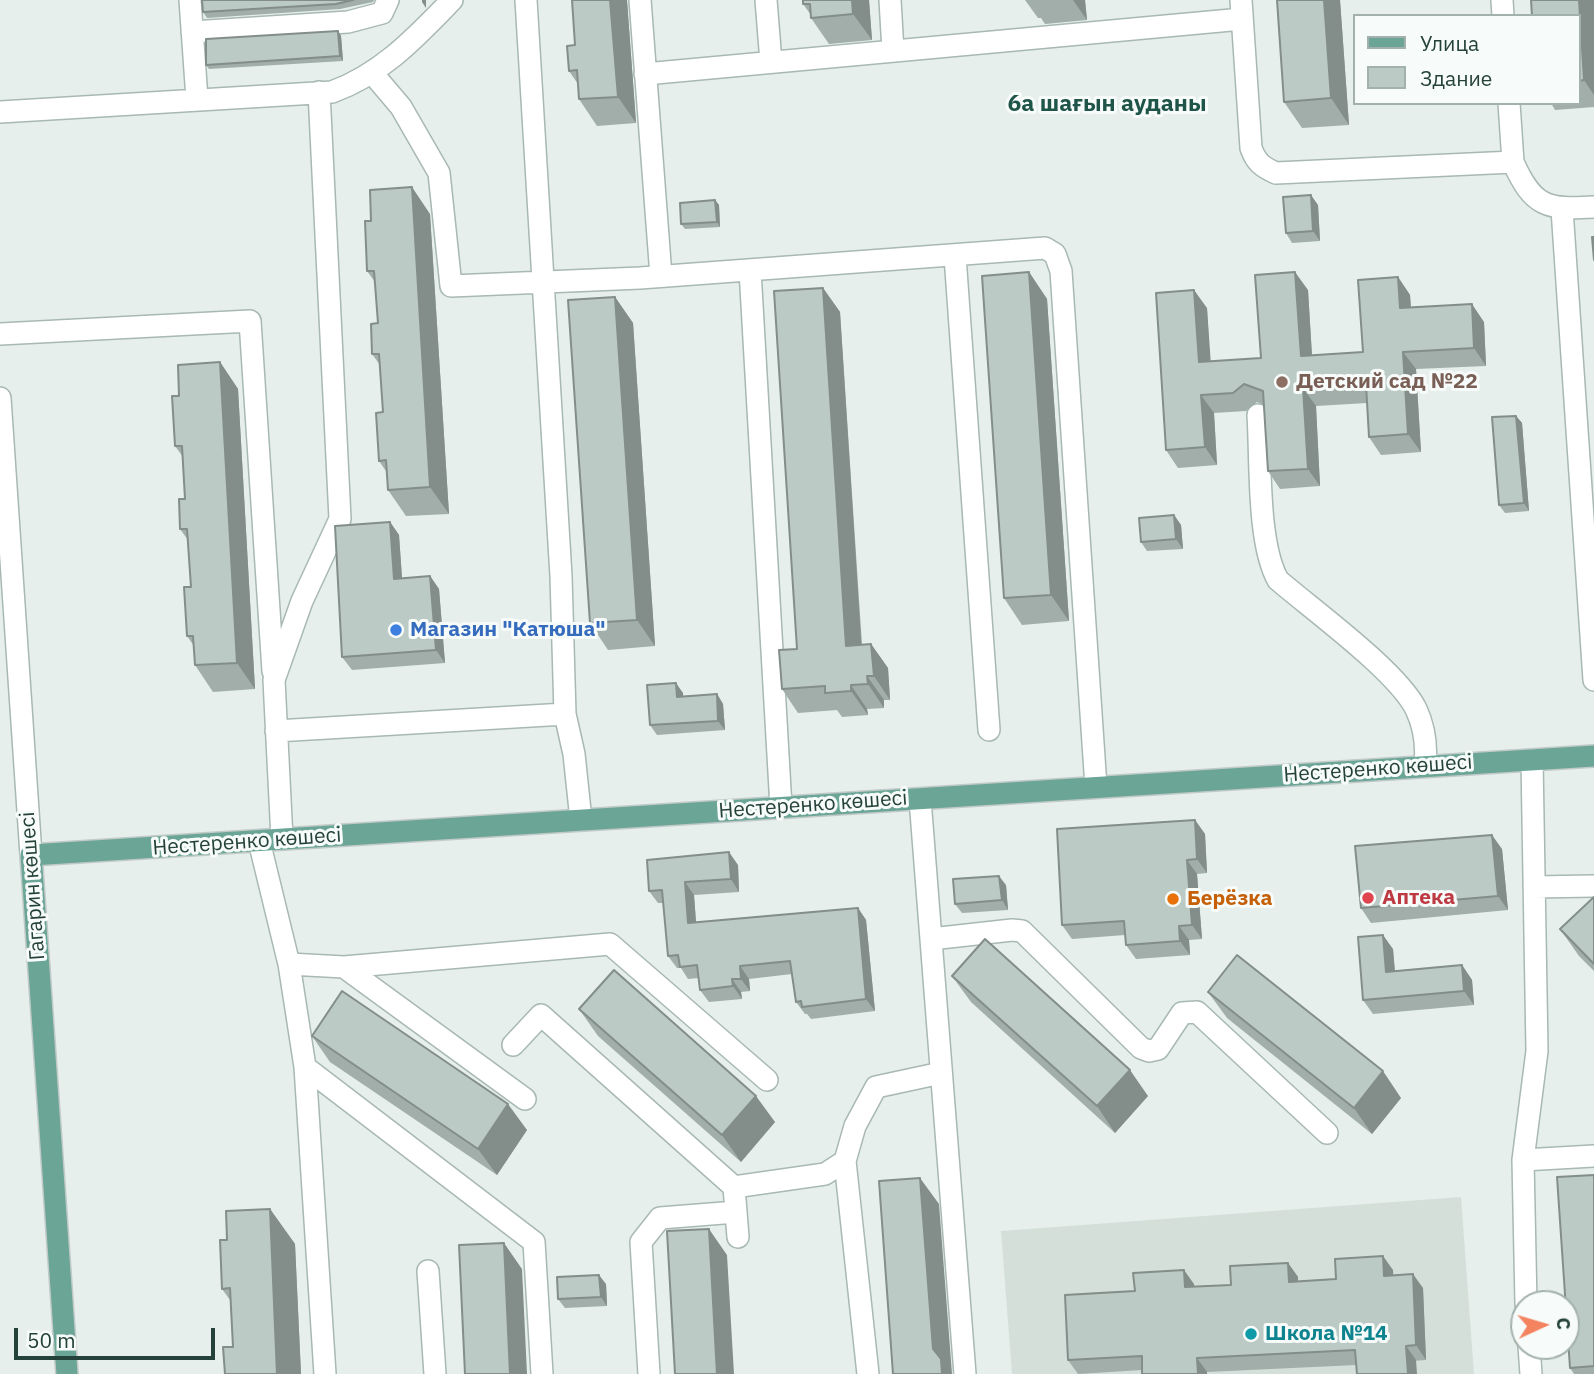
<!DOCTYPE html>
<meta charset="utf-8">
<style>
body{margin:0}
#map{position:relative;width:1594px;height:1374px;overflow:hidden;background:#e6efeb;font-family:"IBM Plex Sans",sans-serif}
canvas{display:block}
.legend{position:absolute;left:1353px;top:14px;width:228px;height:91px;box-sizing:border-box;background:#f7fbf9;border:2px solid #a3b1ad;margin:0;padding:9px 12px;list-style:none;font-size:21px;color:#24423a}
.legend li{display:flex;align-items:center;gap:14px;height:35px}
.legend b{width:35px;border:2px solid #a3b1ad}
.north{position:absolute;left:1510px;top:1290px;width:70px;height:70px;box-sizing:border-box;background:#f7fbf9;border:2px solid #a3b1ad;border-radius:50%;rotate:86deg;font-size:19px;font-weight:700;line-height:28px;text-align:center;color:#24423a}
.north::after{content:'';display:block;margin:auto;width:24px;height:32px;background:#f4845f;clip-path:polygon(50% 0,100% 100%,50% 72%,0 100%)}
.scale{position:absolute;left:14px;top:1328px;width:201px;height:32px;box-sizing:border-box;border:4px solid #24423a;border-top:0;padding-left:9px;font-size:21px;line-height:24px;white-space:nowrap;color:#24423a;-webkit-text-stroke:5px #f7fbf9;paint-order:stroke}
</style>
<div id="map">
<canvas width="1594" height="1374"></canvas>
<ul class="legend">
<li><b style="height:9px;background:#6aa596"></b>Улица</li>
<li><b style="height:19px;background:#bbcac4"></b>Здание</li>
</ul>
<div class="north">С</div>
<div class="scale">50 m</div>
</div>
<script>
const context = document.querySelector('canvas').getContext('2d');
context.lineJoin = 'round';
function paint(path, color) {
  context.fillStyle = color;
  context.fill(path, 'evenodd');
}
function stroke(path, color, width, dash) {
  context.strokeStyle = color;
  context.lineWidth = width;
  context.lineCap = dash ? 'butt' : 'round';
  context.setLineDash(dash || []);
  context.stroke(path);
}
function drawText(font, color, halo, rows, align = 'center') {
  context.font = font + ' "IBM Plex Sans",sans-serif';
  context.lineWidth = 6;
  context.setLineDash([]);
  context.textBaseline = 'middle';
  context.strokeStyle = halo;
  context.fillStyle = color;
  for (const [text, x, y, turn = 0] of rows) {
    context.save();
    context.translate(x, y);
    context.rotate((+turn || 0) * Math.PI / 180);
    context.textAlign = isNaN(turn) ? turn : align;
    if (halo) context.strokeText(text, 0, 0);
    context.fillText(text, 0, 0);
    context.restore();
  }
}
const built = new Path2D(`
 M1461 1197 1474 1374H1012L1001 1231Z`);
const minor = new Path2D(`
 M190 0 197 99
 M526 0 561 576 565 714 574 754 581 820
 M640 0 661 276
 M766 0 771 62
 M890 0 893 51
 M1241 0 1251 148C1256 162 1262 167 1276 173L1513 162C1533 207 1547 210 1594 207
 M1502 0 1503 16
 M192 32 348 22 382 13 388 0
 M373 74 401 107 439 173 451 286 640 278 1045 248 1055 254 1061 271 1096 787
 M645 74 1242 19
 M1509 103 1513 162
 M0 112 332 92C382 74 416 37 452 0
 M1562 209 1594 680
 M955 256 989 730
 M750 270 781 807
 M0 334 250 321 273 671
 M0 398 31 855
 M1258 415C1261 460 1257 543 1278 580 1313 610 1397 671 1416 709 1425 728 1427 746 1425 766
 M276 731 565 714
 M920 799 965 1374
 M282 839 274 680 302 601 340 519 319 92
 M259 841 289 964 305 1067 325 1374
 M1534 887 1594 886
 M931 939 1012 930 1022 931 1141 1048 1149 1051 1158 1049 1182 1013 1197 1012 1327 1133
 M289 964 344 967 610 944 767 1080
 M344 967 525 1099
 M513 1045 541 1015 734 1187 738 1237
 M305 1067 534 1242 542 1374
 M1523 1160 1594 1156
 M845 1161 868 1374
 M734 1187 825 1174 845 1161 855 1126 876 1087 941 1073
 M428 1271 435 1374
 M1526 1304 1523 1160 1537 1051 1532 760
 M1529 1346 1531 1374
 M649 1374 641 1242 660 1218 736 1212`);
const major = new Path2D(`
 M67 1374 31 855 1594 756`);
const wall = new Path2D(`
 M202 0H374L373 2 340 9 207 18 203 12Z
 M869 0 872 40 829 44 811 18V15L803 4Z
 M1025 0H1085L1087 20 1045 24 1041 18H1038Z
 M1277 0H1340L1349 125 1302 128 1284 102Z
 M1594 0V107L1555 110 1551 103H1578V16Z
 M627 1 636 123 597 126 579 99 578 84 569 71 575 45Z
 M338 31 341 36 343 61 209 69 206 65Z
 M715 200 719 205 720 227 685 229 681 224Z
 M1318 205 1320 241 1292 243 1286 233Z
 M430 214 449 514 406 516 388 490 386 471 379 461 383 412 380 365 372 354 378 323 375 282 367 271 371 221Z
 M1029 272 1047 299 1069 621 1022 625 1004 598Z
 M1398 277 1410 295 1411 307 1484 322 1486 366 1416 369 1421 452 1381 455 1369 437 1367 403 1316 406 1320 486 1280 489 1268 471 1264 405 1257 402 1246 411 1214 413 1217 465 1178 468 1166 450 1207 308 1210 362 1261 358 1308 290 1312 355 1363 352Z
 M823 288 840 312 862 644H871L888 668 890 700H884V708L867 709 868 715 842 717 837 710 798 713 782 689 797 649Z
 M615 297 633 323 655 646 608 650 590 623Z
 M220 362 238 389 255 689 213 692 195 665 194 646 187 636 191 587 188 540 180 529 185 499 183 457 175 446 179 396Z
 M1516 416 1522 423 1529 511 1505 513 1499 505Z
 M1174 515 1181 525 1183 549 1147 551 1141 542Z
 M390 522 399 535 402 578 430 576 439 589 445 663 352 670 342 657Z
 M683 693V696L717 694 723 704 725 730 657 735 650 725Z
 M1195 820 1205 834 1207 873 1197 874 1202 939 1189 940 1190 955 1136 959 1126 945 1125 935 1072 939 1062 925Z
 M1502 849 1508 910 1371 923 1361 908Z
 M738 865 739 892 694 895 696 922 858 908 866 920 875 1011 811 1019 807 1014H805L796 1002 792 974 749 979 750 991 741 992 742 999 709 1002 700 990 699 978 688 979 681 968H677L668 956 663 903H658L649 891Z
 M1006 885 1008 910 962 913 955 904Z
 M1594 897V971L1579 956 1560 929Z
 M1393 949 1395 971 1462 965 1472 980 1474 1005 1373 1014 1363 1000Z
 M952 976 1148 1096 1115 1133 971 1002Z
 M1208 992 1401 1098 1372 1134 1227 1018Z
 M579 1009 775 1122 741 1162 598 1036Z
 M312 1036 527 1130 497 1175 330 1062Z
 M1594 1175V1374H1574L1570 1368Z
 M270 1209 295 1244 301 1374H225L233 1347 230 1300 222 1289 227 1240Z
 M1288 1263 1298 1277V1281L1336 1279 1393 1270V1275L1423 1288 1426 1360 1356 1365 1207 1372 1142 1370 1078 1374 1068 1360 1135 1291 1194 1284V1287L1231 1285Z
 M606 1284 607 1306 565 1308 558 1299Z`);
const shadedWall = new Path2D(`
 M422 0H426V8L422 2Z
 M610 0H627L636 123 618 97Z
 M852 0H869L872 40 853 14Z
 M1073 0H1085L1087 20Z
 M1324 0H1340L1349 125 1331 98Z
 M1579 0H1594V95L1584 80Z
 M338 31 341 36 343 61 340 56Z
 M412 187 430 214 449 514 430 487Z
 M1311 195 1318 205 1320 241 1313 231Z
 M715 200 719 205 720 227 717 222Z
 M1029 272 1047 299 1069 621 1051 595Z
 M1295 272 1308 290 1313 373 1301 356Z
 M1398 277 1410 295 1412 326 1400 308Z
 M823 288 840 312 863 670 846 646Z
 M1194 290 1207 308 1212 380 1199 362Z
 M615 297 633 323 655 646 637 620Z
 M1472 304 1484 322 1486 366 1474 348Z
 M1403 352 1416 369 1421 452 1408 434Z
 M220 362 238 389 255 689 237 663Z
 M1303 388 1316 406 1320 486 1308 469Z
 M1201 395 1214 413 1217 465 1205 447Z
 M1516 416 1522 423 1529 511 1524 503Z
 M1174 515 1181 525 1183 549 1176 539Z
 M390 522 399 535 403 592 394 579Z
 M430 576 439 589 445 663 436 650Z
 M871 644 888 668 890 700 874 676Z
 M867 676 884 700V708L868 684Z
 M676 683 683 693 684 706 677 697Z
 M851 685 867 709 868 715 851 691Z
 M717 694 723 704 725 730 718 721Z
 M1195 820 1205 834 1207 873 1197 859Z
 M1492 835 1502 849 1508 910 1498 896Z
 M729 852 738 865 739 892 731 879Z
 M1187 860 1197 874 1202 939 1192 925Z
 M999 876 1006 885 1008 910 1002 900Z
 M685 882 694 895 697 936 688 923Z
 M858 908 866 920 875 1011 866 999Z
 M1179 926 1189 940 1190 955 1180 941Z
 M1383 935 1393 949 1396 986 1386 972Z
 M1462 965 1472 980 1474 1005 1464 991Z
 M740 966 749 979 750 991 741 979Z
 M732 979 741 992 742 999 733 986Z
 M1130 1070 1148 1096 1115 1133 1097 1106Z
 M1383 1071 1401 1098 1372 1134 1354 1108Z
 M756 1096 775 1122 741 1162 722 1135Z
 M508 1104 527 1130 497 1175 478 1149Z
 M920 1178 939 1204 952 1374H942L933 1349Z
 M270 1209 295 1244 301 1374H277Z
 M709 1229 727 1255 734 1374H717Z
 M504 1243 522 1269 527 1374H510Z
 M1383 1256 1393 1270 1394 1290 1384 1276Z
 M1288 1263 1298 1277V1296L1289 1282Z
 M1184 1270 1194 1284 1195 1301 1185 1287Z
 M1413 1274 1423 1288 1426 1360 1416 1345Z
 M599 1275 606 1284 607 1306 601 1297Z
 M1406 1346 1416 1360 1417 1374H1408Z
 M1197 1358 1207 1372V1374H1198Z`);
const building = new Path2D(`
 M202 0H353L336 4 203 12Z
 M572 0H610L618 97 579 99 577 70 569 71 567 46 575 45Z
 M803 0H852L853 14 811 18 810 4H803Z
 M1277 0H1324L1331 98 1284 102Z
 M1531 0H1579L1584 80 1578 81V16H1532Z
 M338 31 340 56 206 65V39Z
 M412 187 430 487 388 490 386 460 379 461 376 413 383 412 379 354H372L371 324 378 323 374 271H367L365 221H371L370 190Z
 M1311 195 1313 231 1286 233 1283 197Z
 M715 200 717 222 681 224 680 203Z
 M1592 237H1594V260Z
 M1029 272 1051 595 1004 598 982 276Z
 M1295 272 1301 356 1363 352 1358 280 1398 277 1400 308 1472 304 1474 348 1403 352 1408 434 1369 437 1366 384 1303 388 1308 469 1268 471 1263 391 1244 384 1233 393 1201 395 1205 447 1166 450 1156 293 1194 290 1199 362 1261 358 1255 275Z
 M823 288 846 646 871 644 874 676H867L868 684 851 685V691L825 693V686L782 689 779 650 797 649 774 291Z
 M615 297 637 620 590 623 568 300Z
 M220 362 237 663 195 665 193 636H187L184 587H191L187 529H180L179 499H185L182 446H175L172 396H179L178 365Z
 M1516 416 1524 503 1499 505 1492 417Z
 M1174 515 1176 539 1141 542 1139 518Z
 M390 522 394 579 430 576 436 650 342 657 335 526Z
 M676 683 677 697 717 694 718 721 650 725 647 685Z
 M1195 820 1197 859 1187 860 1192 925 1179 926 1180 941 1126 945 1124 921 1062 925 1057 829Z
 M1492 835 1498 896 1361 908 1355 846Z
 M729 852 731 879 685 882 688 923 858 908 866 999 802 1007 801 1001 796 1002 790 961 740 966 741 979H732L733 986 700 990 697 965 680 967 678 955 668 956 662 890 649 891 647 860Z
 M999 876 1002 900 955 904 953 879Z
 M1594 897V964L1560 929Z
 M1383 935 1386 972 1462 965 1464 991 1363 1000 1358 937Z
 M985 939 1130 1070 1097 1106 952 976Z
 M1237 955 1383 1071 1354 1108 1208 992Z
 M614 970 756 1096 722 1135 579 1009Z
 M342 991 508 1104 478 1149 312 1036Z
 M1594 1175V1366L1570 1368 1557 1177Z
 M920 1178 933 1349 941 1359 942 1374H893L879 1181Z
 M270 1209 277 1374H225L223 1347H233L230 1288 222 1289 220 1240H227L226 1211Z
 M709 1229 717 1374H675L667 1231Z
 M504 1243 510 1374H465L459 1245Z
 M1383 1256 1384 1276 1413 1274 1416 1345 1406 1346 1408 1374H1357L1355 1350 1197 1358 1198 1374H1142V1356L1068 1360 1065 1295 1135 1291 1133 1273 1184 1270 1185 1287 1231 1285 1230 1266 1288 1263 1289 1282 1336 1279 1335 1259Z
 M599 1275 601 1297 558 1299 557 1277Z`);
const markers = [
 [1282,382,7,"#8d6e63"],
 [396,630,7,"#3f7fe0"],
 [1368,898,7,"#e0444e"],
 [1173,899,7,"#e8710a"],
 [1251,1334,7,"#0f9aa8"]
];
const educationNames = [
 ["Детский сад №22",1296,382]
];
const shopNames = [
 ["Магазин \"Катюша\"",410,630]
];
const streetNames = [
 ["Нестеренко көшесі",1378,769,-4],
 ["Нестеренко көшесі",813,805,-4],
 ["Нестеренко көшесі",247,842,-4],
 ["Гагарин көшесі",33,886,-94]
];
const healthNames = [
 ["Аптека",1382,898]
];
const foodNames = [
 ["Берёзка",1187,899]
];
const cultureNames = [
 ["Школа №14",1265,1334]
];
const neighbourhoodNames = [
 ["6а шағын ауданы",1107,104]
];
paint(built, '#d4dfda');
stroke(minor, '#a8b8b2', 24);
stroke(major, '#c2cac8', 24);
stroke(minor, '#fff', 21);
stroke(major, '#6aa596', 21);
paint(wall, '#a1aea9');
paint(shadedWall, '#838d89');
paint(building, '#bbcac4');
stroke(building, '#838d89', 2);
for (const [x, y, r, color] of markers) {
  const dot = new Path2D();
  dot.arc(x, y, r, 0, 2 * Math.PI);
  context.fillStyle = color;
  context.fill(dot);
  stroke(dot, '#f7fbf9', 2.5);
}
drawText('bold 21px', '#785e54', '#f7fbf9', educationNames, 'left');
drawText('bold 21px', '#366cbe', '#f7fbf9', shopNames, 'left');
drawText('21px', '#24423a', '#f7fbf9', streetNames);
drawText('bold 21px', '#be3a42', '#f7fbf9', healthNames, 'left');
drawText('bold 21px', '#c56008', '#f7fbf9', foodNames, 'left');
drawText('bold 21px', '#0d838f', '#f7fbf9', cultureNames, 'left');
drawText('bold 23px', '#1f5548', '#f7fbf9', neighbourhoodNames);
</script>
